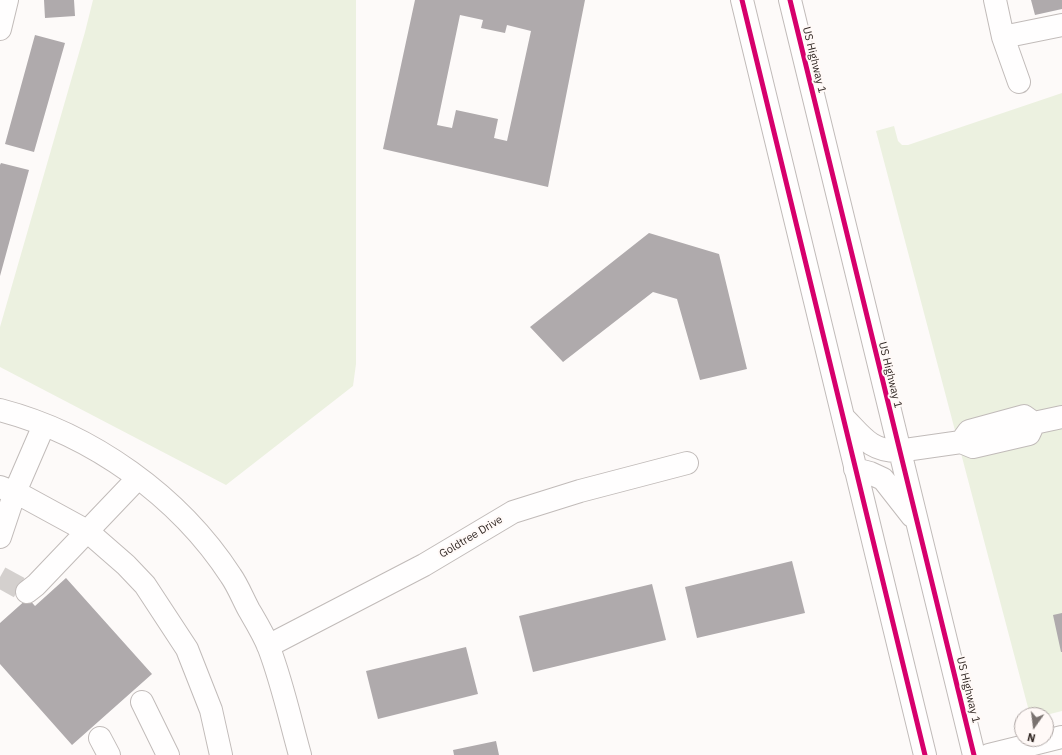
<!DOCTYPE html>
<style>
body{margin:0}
#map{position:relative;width:1062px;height:755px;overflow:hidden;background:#fdfaf9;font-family:"IBM Plex Sans",sans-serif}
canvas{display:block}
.north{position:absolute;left:1014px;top:707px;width:40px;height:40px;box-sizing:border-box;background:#fff9f7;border:1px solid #ada5a3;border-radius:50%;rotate:194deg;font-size:11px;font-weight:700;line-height:16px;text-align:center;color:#322824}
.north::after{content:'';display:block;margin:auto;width:14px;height:18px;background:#79726f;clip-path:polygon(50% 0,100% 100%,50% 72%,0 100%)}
</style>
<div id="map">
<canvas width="1062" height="755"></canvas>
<div class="north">N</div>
</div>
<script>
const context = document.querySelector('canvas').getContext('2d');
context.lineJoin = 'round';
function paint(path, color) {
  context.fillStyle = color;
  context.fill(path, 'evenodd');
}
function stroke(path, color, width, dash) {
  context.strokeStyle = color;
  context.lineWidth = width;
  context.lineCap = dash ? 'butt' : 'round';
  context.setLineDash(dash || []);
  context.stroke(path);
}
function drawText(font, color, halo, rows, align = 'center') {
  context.font = font + ' "IBM Plex Sans",sans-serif';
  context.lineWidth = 4;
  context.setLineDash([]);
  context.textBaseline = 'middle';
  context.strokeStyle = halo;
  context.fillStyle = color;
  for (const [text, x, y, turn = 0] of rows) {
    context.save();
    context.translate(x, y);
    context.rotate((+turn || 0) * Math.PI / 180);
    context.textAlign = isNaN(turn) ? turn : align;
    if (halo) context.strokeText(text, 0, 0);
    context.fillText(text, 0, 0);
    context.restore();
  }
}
const green = new Path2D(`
 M93 0H356V364L353 386 226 485 0 367V327L85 32Z
 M1062 93V711L1046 715H1030L876 131 894 126 898 141 902 145H908Z`);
const building = new Path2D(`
 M44 0H74L75 16 45 18Z
 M415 0H585L548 187 383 149ZM460 15 483 20 481 28 505 33 507 25 531 31 507 141 494 138 498 119 456 110 452 128 437 125Z
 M1031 0H1062V9L1035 15Z
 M35 35 65 43 34 152 5 144Z
 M1 163 29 170 0 276V165Z
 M649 233 719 254 747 369 700 380 677 299 653 292 563 362 530 327Z
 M792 561 805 613 697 638 685 587Z
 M66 578 152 674 72 745 0 664V623L28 598 35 606Z
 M652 584 666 640 533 672 519 616Z
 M1062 613V652H1061L1053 615Z
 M466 647 478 694 378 719 366 671Z
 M496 741 499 755H454L453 750Z`);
const minorTunnel = new Path2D(`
 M0 577 27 592`);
const minor = new Path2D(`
 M995 0 1003 37 1019 82
 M0 29 7 0
 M1003 37 1062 25
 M0 410C92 434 179 496 231 576 238 586 243 599 249 610 256 622 264 635 269 648 282 682 290 719 300 755
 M1034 423 1062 417
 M898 451 961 442 973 447 1029 434 1034 423 1024 416 969 431 961 442
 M0 487 21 495 87 531 126 565 145 585 187 649 211 710 221 755
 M0 537 15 492 44 425
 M27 592 36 585 138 478
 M268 646 424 565 513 512 580 491 687 463
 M142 702 168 755
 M100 738 109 755
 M989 755 1062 737`);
const major = new Path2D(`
 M742 0 925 755
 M790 0 974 755
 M843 417C862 436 870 451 898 451
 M855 469 870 473 883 479 912 516`);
const cycleway = new Path2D(`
 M742 0 925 755
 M790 0 974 755`);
const streetNames = [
 ["US Highway 1",814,60,76],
 ["US Highway 1",890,375,76],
 ["Goldtree Drive",471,537,-31],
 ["US Highway 1",968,690,76]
];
paint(green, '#ecf1e0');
paint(building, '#afaaac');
stroke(minorTunnel, '#d4d0ce', 22, [22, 11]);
stroke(minor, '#c1bbb9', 24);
stroke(major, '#c1bbb9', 24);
stroke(minor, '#fffefe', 22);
stroke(major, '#fffefe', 22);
stroke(cycleway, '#d6006c', 5);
drawText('11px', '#322824', '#fff9f7', streetNames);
</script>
